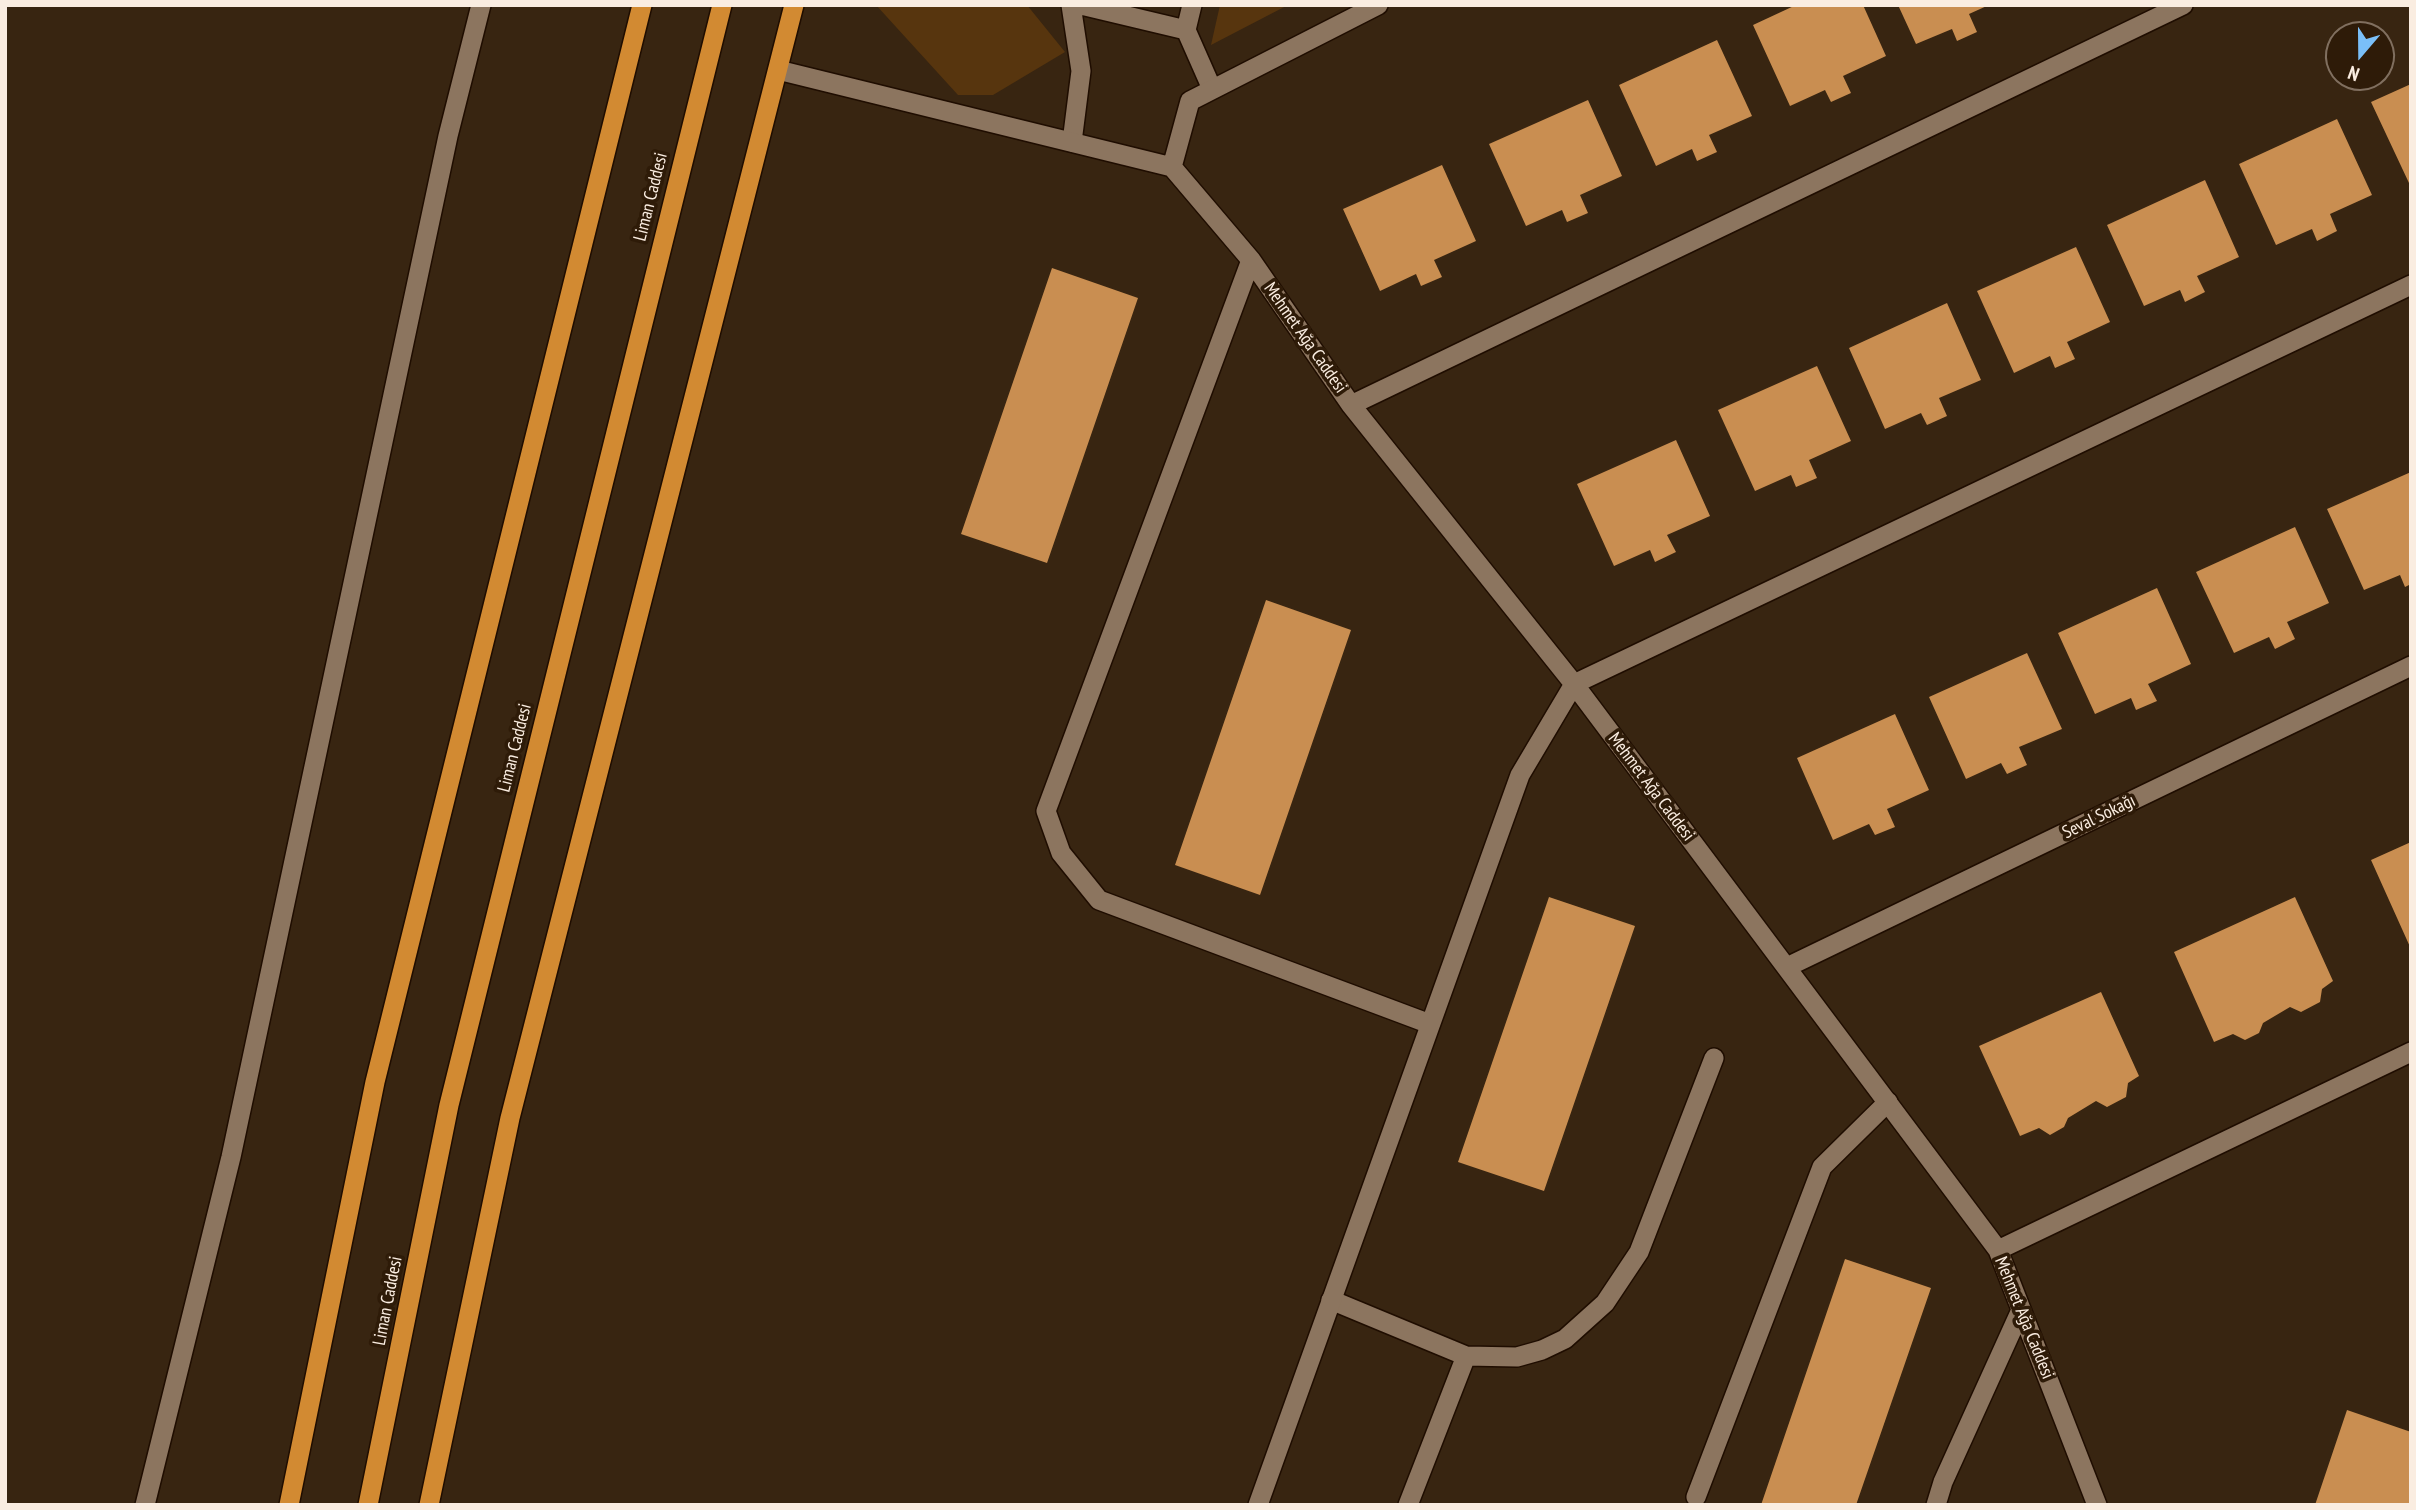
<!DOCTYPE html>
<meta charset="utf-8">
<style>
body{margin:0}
#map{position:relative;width:2416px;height:1510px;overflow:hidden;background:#382511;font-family:"PT Sans Narrow",sans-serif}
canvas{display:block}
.frame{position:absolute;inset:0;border:7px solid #faede1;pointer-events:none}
.north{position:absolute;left:2325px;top:21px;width:70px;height:70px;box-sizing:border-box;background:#2e1b08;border:2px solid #806f5f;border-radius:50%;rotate:200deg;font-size:19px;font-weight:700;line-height:28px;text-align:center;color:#faede1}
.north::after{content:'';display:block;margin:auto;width:24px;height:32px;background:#7abff8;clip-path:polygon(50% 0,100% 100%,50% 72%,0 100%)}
</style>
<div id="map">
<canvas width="2416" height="1510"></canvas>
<div class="frame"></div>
<div class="north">N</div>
</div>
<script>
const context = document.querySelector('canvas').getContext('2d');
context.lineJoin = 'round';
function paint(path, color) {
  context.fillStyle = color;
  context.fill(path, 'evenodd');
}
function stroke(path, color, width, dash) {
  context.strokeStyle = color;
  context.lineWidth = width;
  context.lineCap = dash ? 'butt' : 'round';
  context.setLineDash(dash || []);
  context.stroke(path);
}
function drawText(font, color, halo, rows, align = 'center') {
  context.font = font + ' "PT Sans Narrow",sans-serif';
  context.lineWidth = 7;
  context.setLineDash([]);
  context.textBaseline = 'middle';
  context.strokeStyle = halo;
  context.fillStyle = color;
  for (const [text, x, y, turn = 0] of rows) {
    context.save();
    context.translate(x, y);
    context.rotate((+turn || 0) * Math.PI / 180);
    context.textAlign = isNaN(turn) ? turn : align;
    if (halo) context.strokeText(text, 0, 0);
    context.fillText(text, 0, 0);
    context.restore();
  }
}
const green = new Path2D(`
 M876 5H1027L1065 52 993 95H958Z
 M1220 5H1288L1211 45Z`);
const building = new Path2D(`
 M1796 5H1863L1886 56 1843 76 1851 93 1831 102 1825 90 1790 106 1753 25Z
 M1898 5H1989L1969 14 1977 32 1957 41 1952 29 1916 44Z
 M1717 40 1752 116 1709 135 1717 152 1697 161 1692 149 1656 166 1619 85Z
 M2411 84V182L2409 183 2371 102Z
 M1588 100 1622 176 1580 195 1588 213 1567 222 1562 210 1526 226 1489 144Z
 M2337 119 2372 195 2330 214 2337 231 2317 241 2312 229 2276 245 2239 164Z
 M1442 165 1476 241 1434 260 1442 277 1421 286 1416 274 1380 291 1343 209Z
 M2205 180 2239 257 2197 276 2205 292 2185 302 2180 290 2144 306 2107 225Z
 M2076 247 2110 322 2067 342 2075 359 2055 368 2050 356 2014 373 1977 291Z
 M1052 268 1138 298 1047 563 961 534Z
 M1947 303 1981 380 1939 398 1947 416 1927 425 1921 413 1885 429 1849 348Z
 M1817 366 1851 441 1809 460 1817 478 1796 487 1791 475 1755 491 1718 410Z
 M1676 440 1710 516 1667 535 1676 552 1655 562 1650 550 1614 566 1577 484Z
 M2411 472V584L2405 587 2400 575 2364 590 2327 509Z
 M2295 527 2329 603 2287 622 2295 639 2275 649 2269 637 2234 653 2196 572Z
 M2157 588 2191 664 2148 684 2157 701 2136 710 2131 698 2095 714 2058 633Z
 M1266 600 1351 630 1260 895 1175 865Z
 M2027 653 2062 729 2019 747 2027 765 2007 774 2001 763 1966 779 1929 697Z
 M1895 714 1929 790 1887 809 1895 827 1875 835 1869 824 1833 840 1797 758Z
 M2411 842V949L2371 860Z
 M1549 897 1635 926 1544 1191 1458 1162Z
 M2295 897 2333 981 2322 989 2320 1002 2301 1012 2290 1007 2263 1023 2259 1033 2245 1040 2233 1034 2214 1042 2174 952Z
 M2101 992 2139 1076 2128 1083 2126 1097 2107 1107 2096 1101 2068 1118 2064 1127 2050 1135 2039 1128 2020 1136 1979 1046Z
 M1845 1259 1931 1288 1856 1505H1761Z
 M2347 1410 2411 1432V1505H2315Z`);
const service = new Path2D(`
 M1071 5 1081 71 1072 142
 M1081 5 1186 30
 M1192 5 1186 30 1212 89
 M1331 1300 1466 1356 1517 1357 1542 1350 1565 1339 1605 1303 1639 1252 1714 1058
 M1696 1497 1822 1167 1888 1102
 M145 1505 231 1157 448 136 481 5
 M1408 1505 1466 1356`);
const minor = new Path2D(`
 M1378 5 1190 101 1172 167 1251 260 1351 405 1574 684 1998 1250 2097 1505
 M778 70 1172 167
 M1251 260 1046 811 1061 853 1099 900 1430 1024
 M1351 405 2183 5
 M1787 967 2411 666
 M1998 1250 2411 1052
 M1258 1505 1520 775 1574 684 2411 285
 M1936 1505 1943 1482 2021 1310`);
const trunk = new Path2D(`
 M289 1505 375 1082 642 5
 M368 1505 449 1105 722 5
 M429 1505 510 1118 794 5`);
const streetNames = [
 ["Liman Caddesi",651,197,-76],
 ["Mehmet Ağa Caddesi",1305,338,55],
 ["Liman Caddesi",515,748,-76],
 ["Mehmet Ağa Caddesi",1651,787,53],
 ["Seval Sokağı",2099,817,-26],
 ["Liman Caddesi",388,1301,-79],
 ["Mehmet Ağa Caddesi",2024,1318,68]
];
paint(green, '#57350e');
paint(building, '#c98e51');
stroke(service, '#1f0d00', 22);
stroke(minor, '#1f0d00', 22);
stroke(trunk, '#1f0d00', 22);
stroke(service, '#8c755f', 19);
stroke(minor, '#8c755f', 19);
stroke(trunk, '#d28a32', 19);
drawText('18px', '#faede1', '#2e1b08', streetNames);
</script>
